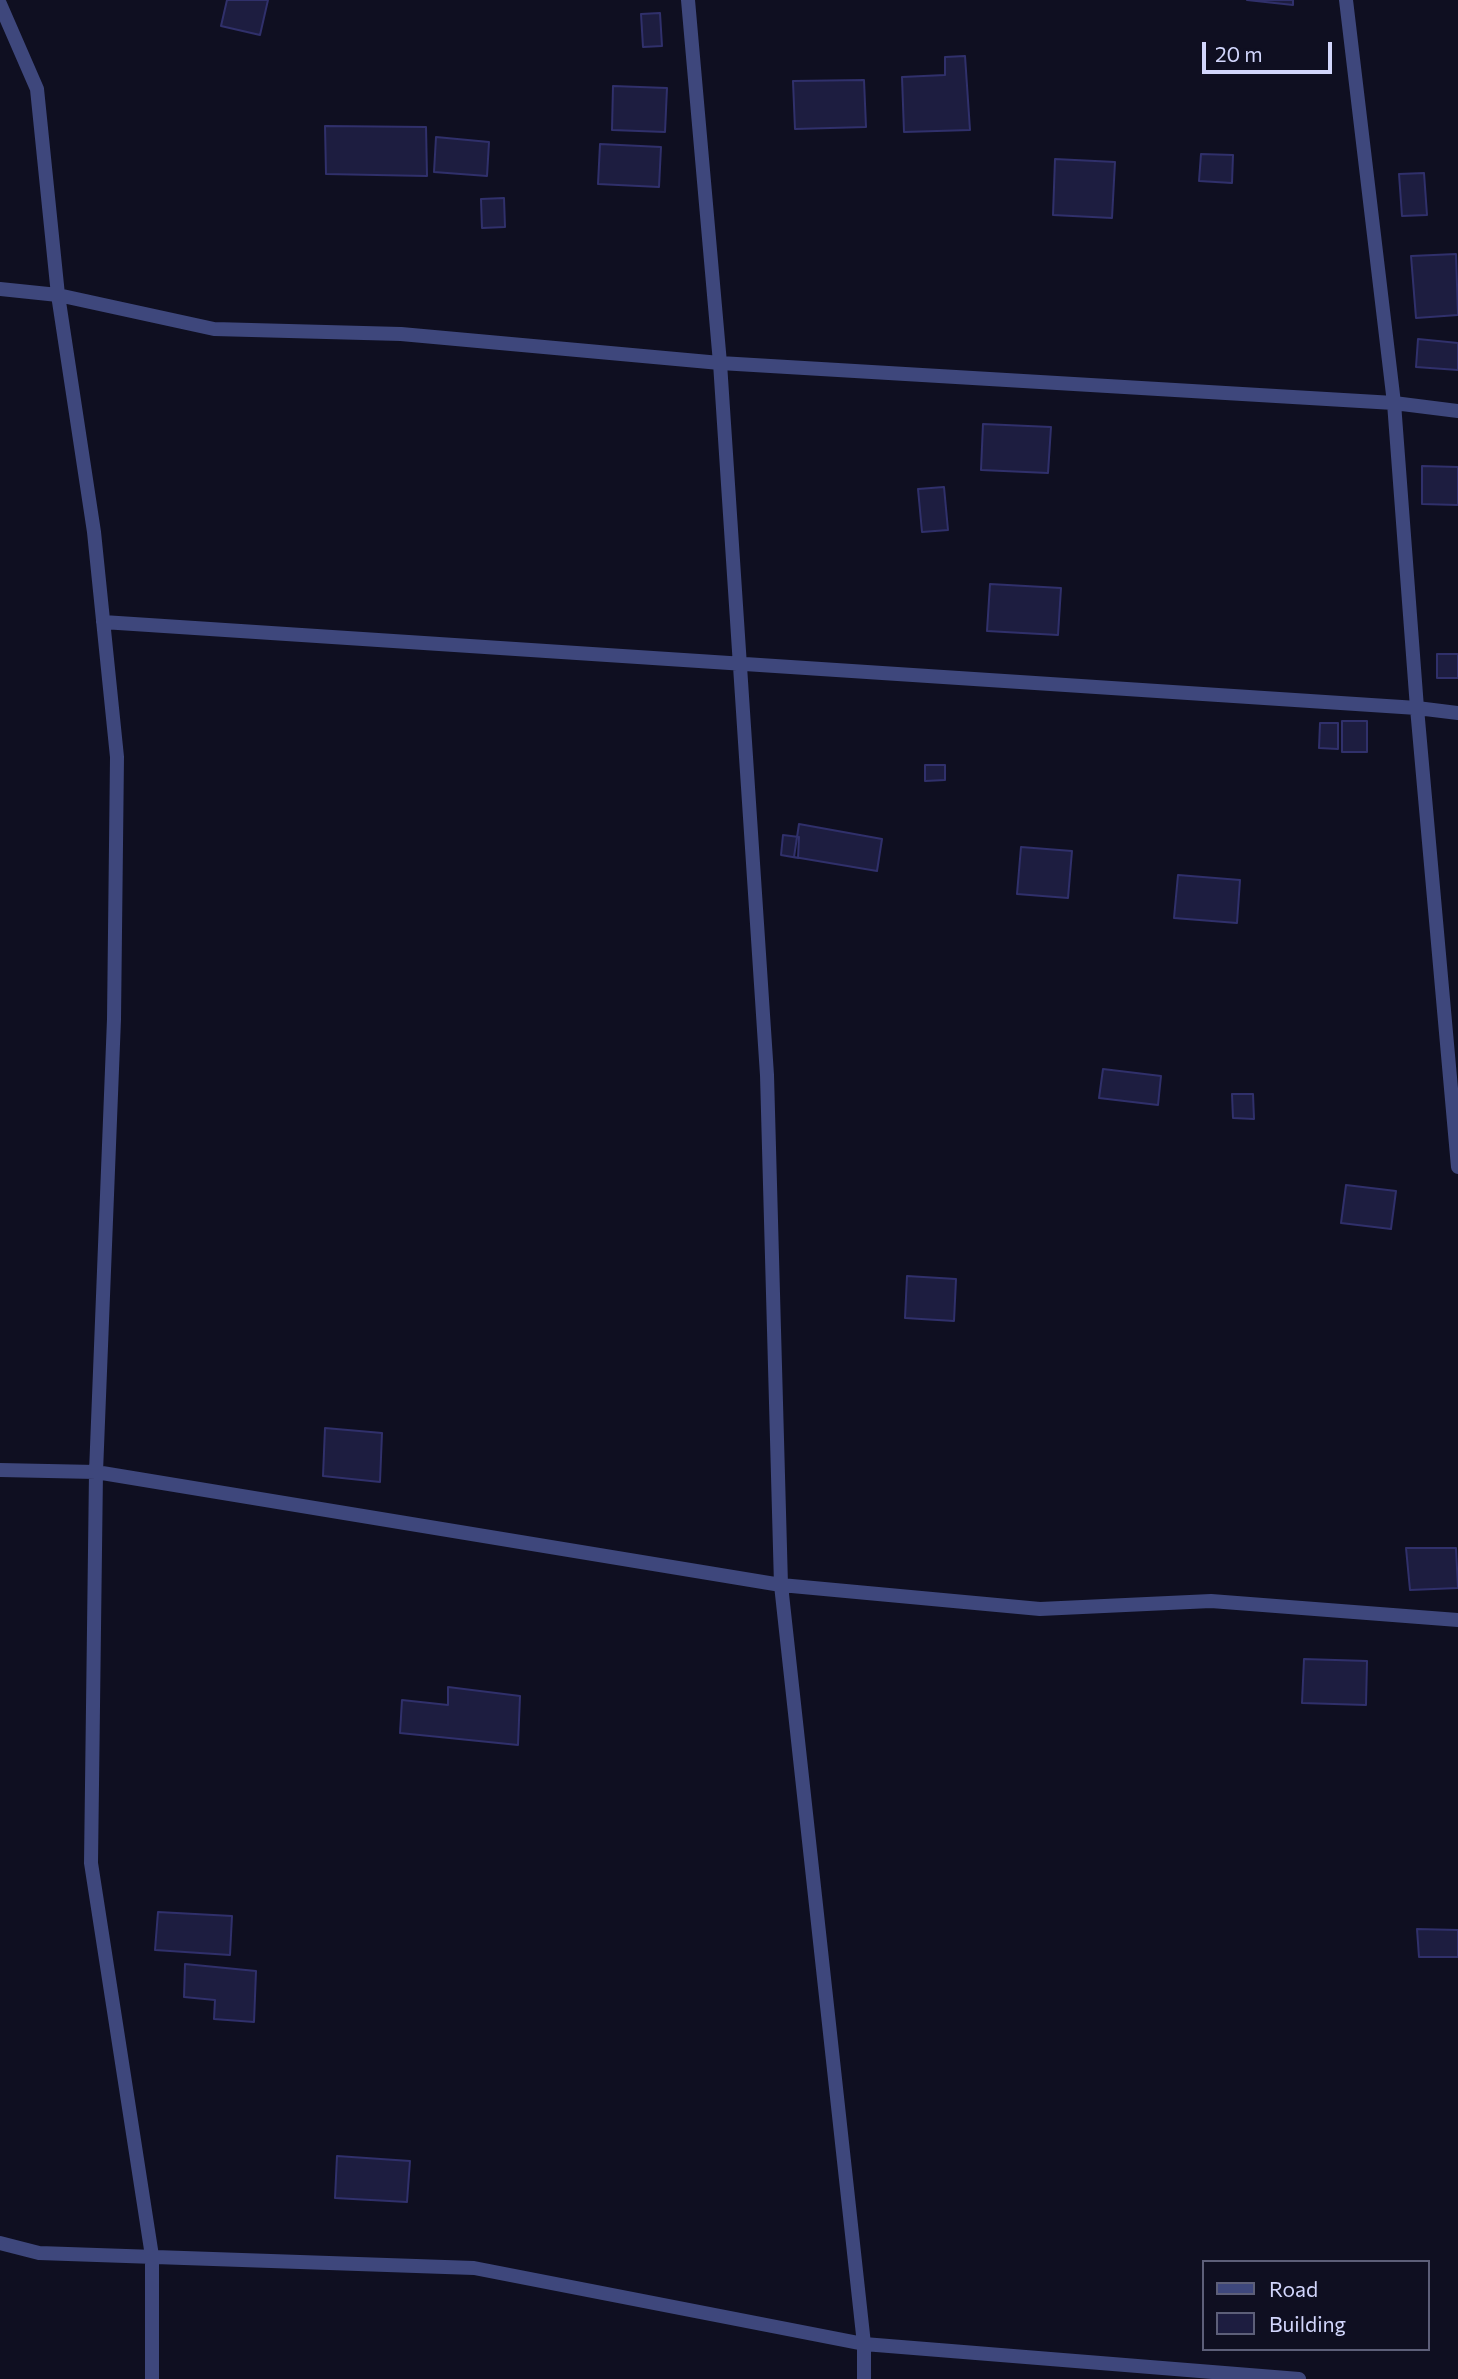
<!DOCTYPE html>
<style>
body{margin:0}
#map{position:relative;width:1458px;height:2379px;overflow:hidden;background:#0f0f21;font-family:Commissioner,sans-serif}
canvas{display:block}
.legend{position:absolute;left:1202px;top:2260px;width:228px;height:91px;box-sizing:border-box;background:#0f0f21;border:2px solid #5d5f79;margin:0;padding:9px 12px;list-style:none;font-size:21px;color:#d2d6fc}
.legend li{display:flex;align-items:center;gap:14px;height:35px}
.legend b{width:35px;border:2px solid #5d5f79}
.scale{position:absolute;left:1202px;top:42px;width:130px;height:32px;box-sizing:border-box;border:4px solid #d2d6fc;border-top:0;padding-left:9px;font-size:21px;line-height:24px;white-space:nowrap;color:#d2d6fc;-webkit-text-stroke:5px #0f0f21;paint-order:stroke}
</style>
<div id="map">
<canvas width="1458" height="2379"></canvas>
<ul class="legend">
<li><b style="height:9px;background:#3e477c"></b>Road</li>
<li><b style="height:19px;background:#1d1d40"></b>Building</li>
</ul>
<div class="scale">20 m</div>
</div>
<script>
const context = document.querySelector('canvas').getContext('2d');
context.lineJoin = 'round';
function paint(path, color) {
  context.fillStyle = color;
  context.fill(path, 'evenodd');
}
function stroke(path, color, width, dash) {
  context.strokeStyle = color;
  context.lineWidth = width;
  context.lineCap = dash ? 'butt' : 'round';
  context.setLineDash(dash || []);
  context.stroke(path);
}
const building = new Path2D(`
 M227 0H268L260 35 221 26Z
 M1247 0H1293V5Z
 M660 13 662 46 643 47 641 14Z
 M965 56 970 130 904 132 902 77 945 75V57Z
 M864 80 866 127 795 129 793 81Z
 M613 86 667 88 665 132 612 130Z
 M325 126 426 127 427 176 326 174Z
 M436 137 489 142 487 176 434 172Z
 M600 144 661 147 659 187 598 184Z
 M1201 154 1233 155 1232 183 1199 181Z
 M1055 159 1115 162 1112 218 1053 215Z
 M1424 173 1427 215 1402 216 1399 174Z
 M504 198 505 227 482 228 481 199Z
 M1456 254 1458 315 1416 318 1411 256Z
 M1418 339 1458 343V370L1416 367Z
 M983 424 1051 427 1048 473 981 470Z
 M1422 466 1458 467V505L1422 504Z
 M944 487 948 530 922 532 918 489Z
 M990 584 1061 588 1058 635 987 631Z
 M1437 654H1458V678H1437Z
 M1342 721H1367V752H1342Z
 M1320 723H1338V749L1319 748Z
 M925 765H945V780L925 781Z
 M799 824 882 839 877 871 794 857Z
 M783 835 799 837 798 858 781 855Z
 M1021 847 1072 851 1068 898 1017 894Z
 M1178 875 1240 880 1237 923 1174 918Z
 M1103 1069 1161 1076 1158 1105 1099 1098Z
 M1232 1094H1253L1254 1119 1233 1118Z
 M1346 1185 1396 1191 1391 1229 1341 1223Z
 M907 1276 956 1279 954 1321 905 1318Z
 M325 1428 382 1433 380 1482 323 1476Z
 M1406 1548H1456L1458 1588 1410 1590Z
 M1304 1659 1367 1661 1366 1705 1302 1703Z
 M448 1687 520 1696 518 1745 400 1733 402 1700 448 1705Z
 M158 1912 232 1916 230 1955 155 1950Z
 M1417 1929 1458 1930V1957H1419Z
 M185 1964 256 1971 254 2022 214 2019 215 2000 184 1997Z
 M337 2156 410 2161 407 2202 335 2198Z`);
const minor = new Path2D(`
 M688 0 720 363 767 1075 781 1585 864 2344V2379
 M1346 0 1394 403 1417 708 1458 1167
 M0 4 37 89 58 295 94 532 117 757 114 1019 96 1472 91 1863 152 2256V2379
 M0 289 58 295 214 329 401 334 720 363 1394 403 1458 411
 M103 622 1417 708 1458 713
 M0 1470 96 1472 781 1585 1040 1609 1211 1601 1458 1620
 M0 2243 39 2253 474 2268 864 2344 1299 2379`);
paint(building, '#1d1d40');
stroke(building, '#30306b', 2);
stroke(minor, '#3e477c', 14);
</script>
